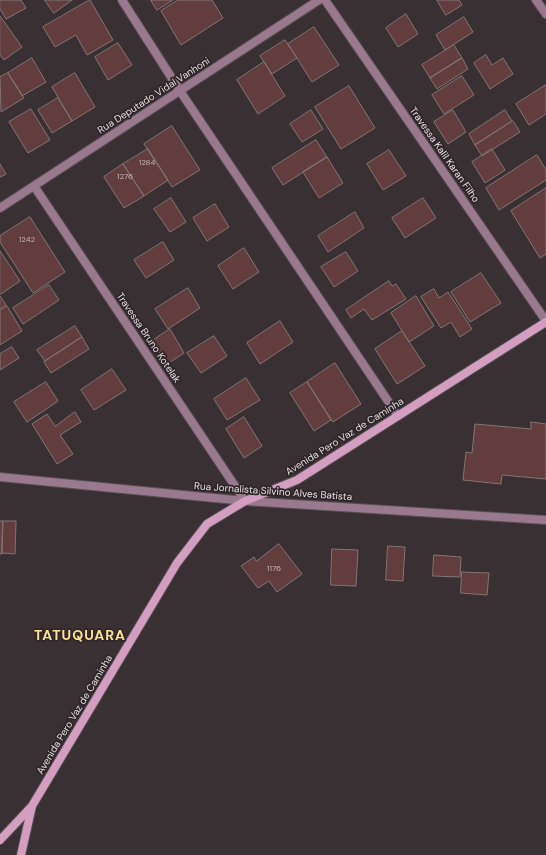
<!DOCTYPE html>
<style>
body{margin:0}
canvas{display:block;background:#393033}
</style>
<canvas width="546" height="855"></canvas>
<script>
const context = document.querySelector('canvas').getContext('2d');
context.lineJoin = 'round';
function paint(path, color) {
  context.fillStyle = color;
  context.fill(path, 'evenodd');
}
function stroke(path, color, width, dash) {
  context.strokeStyle = color;
  context.lineWidth = width;
  context.lineCap = dash ? 'butt' : 'round';
  context.setLineDash(dash || []);
  context.stroke(path);
}
function drawText(font, color, halo, rows, align = 'center') {
  context.font = font + ' "DM Sans",sans-serif';
  context.lineWidth = 3.5;
  context.setLineDash([]);
  context.textBaseline = 'middle';
  context.strokeStyle = halo;
  context.fillStyle = color;
  for (const [text, x, y, turn = 0] of rows) {
    context.save();
    context.translate(x, y);
    context.rotate((+turn || 0) * Math.PI / 180);
    context.textAlign = isNaN(turn) ? turn : align;
    if (halo) context.strokeText(text, 0, 0);
    context.fillText(text, 0, 0);
    context.restore();
  }
}
const building = new Path2D(`
 M0 0H21L26 8 6 19 0 9Z
 M45 0H72L54 13Z
 M90 0 113 40 87 55 76 35 55 47 43 27Z
 M151 0H173L157 10Z
 M178 0H212L223 18 181 45 161 11Z
 M437 0H459L462 5 446 15Z
 M406 14 418 34 398 47 386 28Z
 M0 16 22 47 4 60 0 55Z
 M464 17 473 32 445 50 436 35Z
 M314 27 339 65 312 82 288 44Z
 M285 40 297 58 272 74 260 56Z
 M118 43 132 65 108 80 95 57Z
 M454 45 462 58 430 78 422 65Z
 M486 55 492 65 503 58 513 74 490 89 474 63Z
 M32 58 46 82 22 96 8 73Z
 M462 58 468 69 437 89 430 78Z
 M264 62 285 96 258 114 237 80Z
 M8 73 24 98 1 112 0 77Z
 M75 73 95 107 72 121 52 87Z
 M462 76 474 95 444 114 432 95Z
 M546 85V114L529 125 516 104Z
 M349 86 375 128 341 149 315 107Z
 M58 98 72 121 52 133 38 110Z
 M31 109 50 140 28 153 9 122Z
 M311 110 323 129 302 142 290 124Z
 M453 110 466 132 448 144 434 122Z
 M505 110 512 121 475 145 469 134Z
 M513 121 520 132 482 156 475 145Z
 M172 126 200 170 172 187 144 144Z
 M316 140 327 157 283 185 272 168Z
 M148 149 168 180 144 196 123 164Z
 M492 149 505 170 485 183 472 162Z
 M389 150 406 176 383 190 367 164Z
 M537 155 546 170V180L499 210 486 188Z
 M327 157 343 183 319 198 303 172Z
 M0 164 6 174 0 177Z
 M123 164 144 196 124 208 104 177Z
 M546 188V254L540 258 511 211Z
 M171 198 186 222 170 232 154 209Z
 M423 198 436 218 405 238 392 218Z
 M215 204 229 227 207 241 193 218Z
 M355 212 364 228 328 252 318 236Z
 M30 217 65 272 33 293 0 242V236Z
 M163 242 174 260 146 278 134 260Z
 M244 248 259 272 233 289 218 266Z
 M0 251 20 281 1 294 0 293Z
 M346 252 358 271 334 287 321 267Z
 M481 273 501 303 470 322 451 292Z
 M389 281 392 286 396 284 406 299 372 320 364 309 351 318 346 310Z
 M49 285 59 300 23 324 13 308Z
 M188 288 200 308 168 329 155 309Z
 M434 289 439 298 448 292 472 329 460 337 451 322 441 328 421 297Z
 M0 296 6 305 0 309Z
 M416 296 434 326 409 342 391 313Z
 M7 306 22 331 0 345V311Z
 M280 321 293 342 260 364 247 343Z
 M75 326 82 337 45 361 37 350Z
 M170 329 184 353 167 364 152 341Z
 M402 331 425 366 397 384 375 349Z
 M214 336 227 356 201 373 187 353Z
 M82 337 89 349 51 373 44 362Z
 M12 347 19 358 0 370V354Z
 M335 363 361 404 333 422 307 382Z
 M112 369 126 390 94 410 81 390Z
 M246 378 260 400 227 420 214 399Z
 M46 382 58 401 27 422 14 402Z
 M307 382 331 420 314 431 290 393Z
 M75 412 81 422 60 435 73 454 57 464 32 424 47 414 55 426Z
 M244 417 262 446 244 458 226 429Z
 M531 422 546 424V479L502 475 501 484 463 480 466 452 472 453 475 424 531 429Z
 M0 521H3L2 554H0Z
 M3 521H16L15 554 2 553Z
 M279 544 302 574 277 592 269 581 258 588 241 566 254 557 256 561Z
 M388 546 405 547 403 581 386 580Z
 M332 549 358 550 356 586 331 585Z
 M434 555 461 557 460 577 433 576Z
 M462 572 489 573 487 595 461 593Z`);
const street = new Path2D(`
 M122 0 180 91 398 416
 M325 0 546 321
 M536 0 546 14
 M34 186 245 501
 M0 208 319 0
 M0 477 245 501 546 520`);
const secondary = new Path2D(`
 M0 840 32 806 177 563 207 524 245 501 297 480 546 322
 M21 855 32 806`);
const numberNames = [
 ["1284",147,163],
 ["1276",125,177],
 ["1242",27,240],
 ["1176",274,569]
];
const streetNames = [
 ["Rua Deputado Vidal Vanhoni",154,96,-33],
 ["Travessa Kalil Karan Filho",444,155,55],
 ["Travessa Bruno Kotelak",148,338,56],
 ["Avenida Pero Vaz de Caminha",345,437,-32],
 ["Rua Jornalista Silvino Alves Batista",273,492,4],
 ["Avenida Pero Vaz de Caminha",75,715,-59]
];
const districtNames = [
 ["TATUQUARA",80,636]
];
paint(building, '#633c3e');
stroke(building, '#807575', 1);
stroke(street, '#574f52', 10);
stroke(secondary, '#574f52', 10);
stroke(street, '#9a788d', 8);
stroke(secondary, '#d49ec0', 8);
drawText('8px', '#c2b3b5', null, numberNames);
drawText('10px', '#e2dbdd', '#2f2629', streetNames);
context.letterSpacing = '1px';
drawText('bold 14px', '#fee295', '#2f2629', districtNames);
context.letterSpacing = '0px';
</script>
